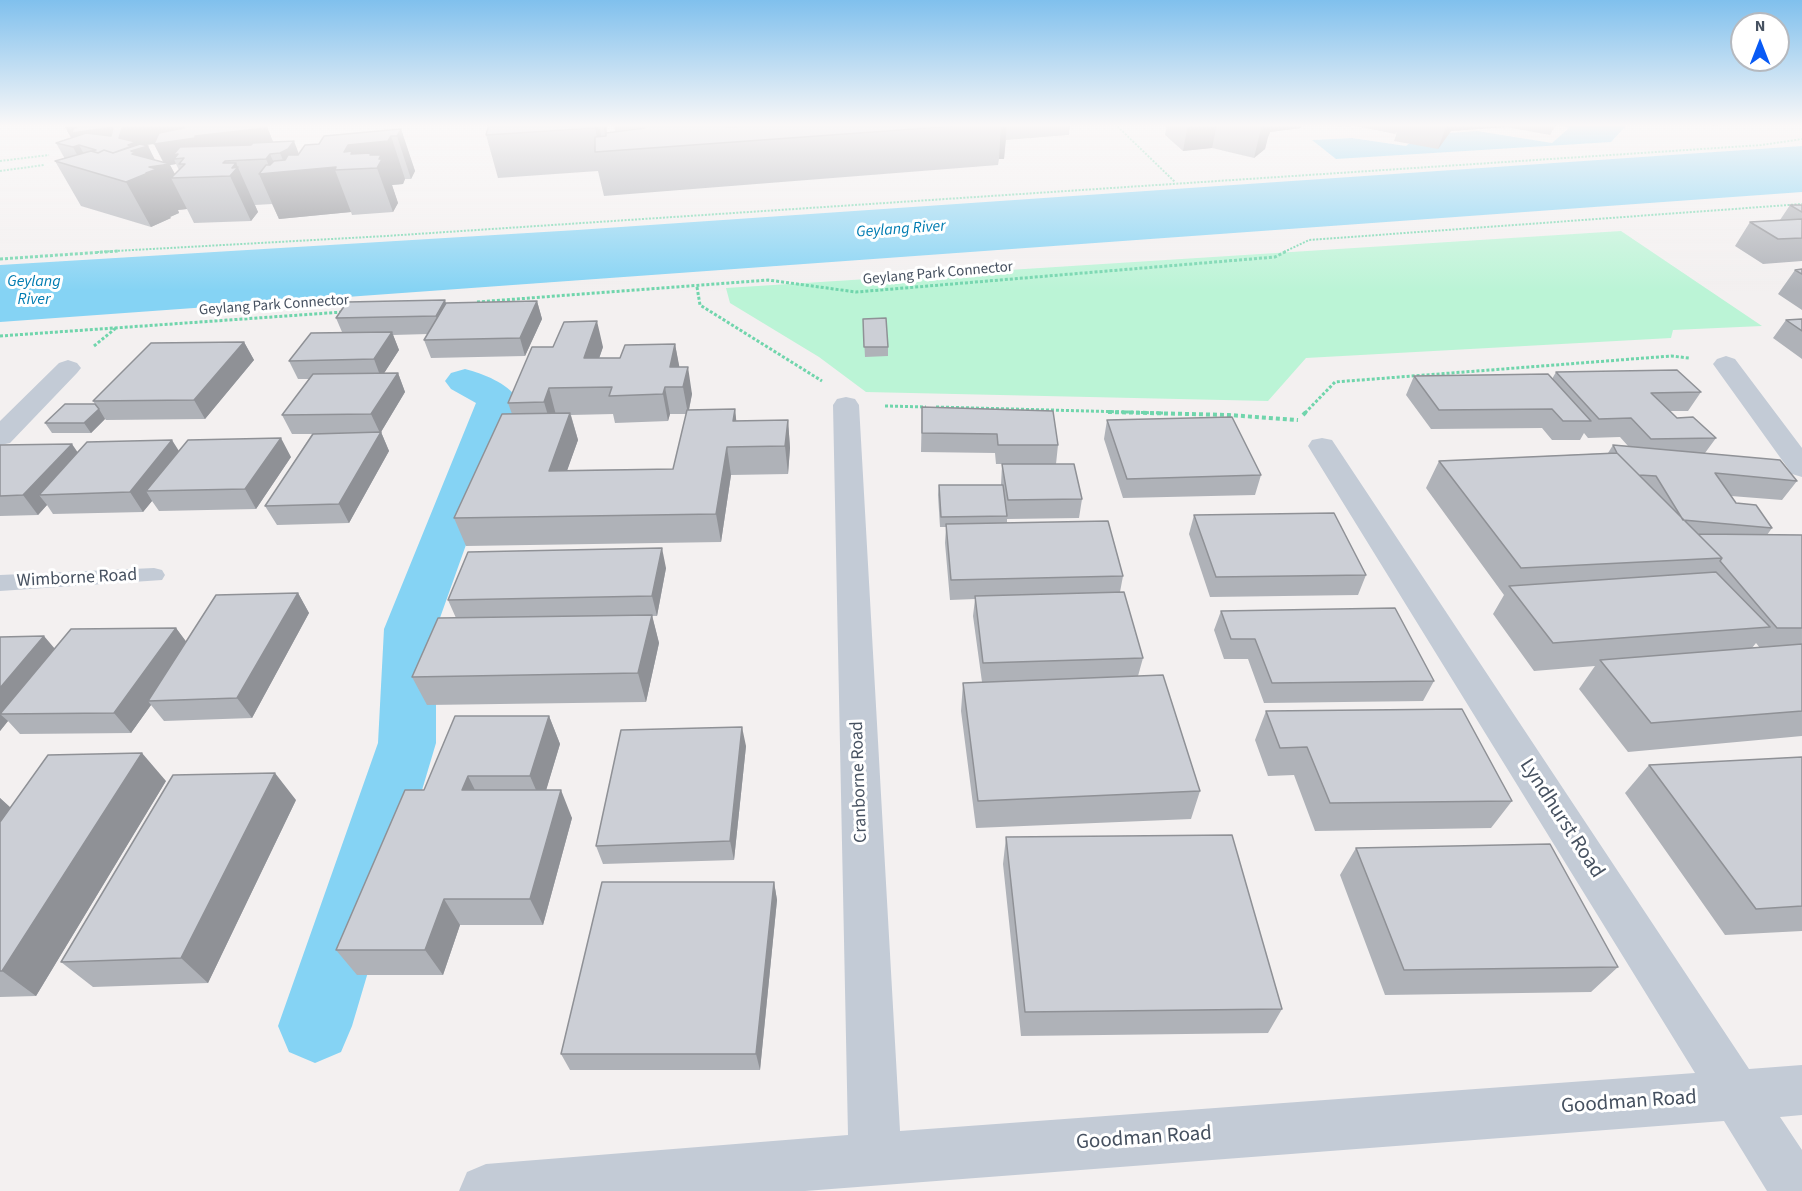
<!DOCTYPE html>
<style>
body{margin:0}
#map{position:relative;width:1802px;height:1191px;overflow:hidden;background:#f3f0f0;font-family:"Source Sans 3",sans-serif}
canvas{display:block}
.north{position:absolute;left:1730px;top:12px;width:60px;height:60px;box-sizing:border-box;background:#fff;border:2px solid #b5b9bf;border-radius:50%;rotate:0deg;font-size:16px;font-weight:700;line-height:24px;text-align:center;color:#465160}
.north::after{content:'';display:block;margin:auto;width:21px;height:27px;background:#085af5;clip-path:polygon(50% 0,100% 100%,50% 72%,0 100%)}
</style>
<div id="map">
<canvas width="1802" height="1191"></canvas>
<div class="north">N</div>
</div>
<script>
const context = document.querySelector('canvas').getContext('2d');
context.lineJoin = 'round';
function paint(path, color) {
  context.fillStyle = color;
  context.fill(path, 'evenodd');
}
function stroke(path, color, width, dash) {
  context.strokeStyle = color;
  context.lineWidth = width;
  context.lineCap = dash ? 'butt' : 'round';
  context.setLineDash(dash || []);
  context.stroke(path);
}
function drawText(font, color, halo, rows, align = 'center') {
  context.font = font + ' "Source Sans 3",sans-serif';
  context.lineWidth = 6;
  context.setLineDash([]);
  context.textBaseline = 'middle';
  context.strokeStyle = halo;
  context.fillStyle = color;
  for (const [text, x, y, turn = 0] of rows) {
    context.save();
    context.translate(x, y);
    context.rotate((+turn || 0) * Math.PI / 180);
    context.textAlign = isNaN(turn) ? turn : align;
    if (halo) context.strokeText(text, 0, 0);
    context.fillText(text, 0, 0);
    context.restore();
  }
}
const green = new Path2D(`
 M1621 231 1762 326 1673 330 1671 338 1306 358 1268 401 866 392 819 357 730 303 726 288Z`);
const water = new Path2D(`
 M1555 124H1612L1626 126 1611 142 1336 159 1312 140 1352 138 1406 146 1420 135 1477 131 1552 143 1569 128Z
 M1802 146V192L0 322V265L577 230Z`);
const canal = new Path2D(`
 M465 369C484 374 507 383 518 399L436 629V743L352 1026 341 1052 315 1063 289 1052 278 1026 378 743 384 629 476 403 451 389 445 381 451 373Z`);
const pathFar2 = new Path2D(`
 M1115 124 1175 182
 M0 161 49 155
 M0 171 44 165
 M97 252 386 236 1762 145 1802 139
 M1284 252 1309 240 1802 204`);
const pathFar1 = new Path2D(`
 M0 259 119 251
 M697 287 700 305 822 381
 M477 302 768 280 856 292 1275 257 1287 251
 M0 336 343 312
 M94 346 116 328
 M885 406 926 407
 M936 407 1163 413
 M1305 413 1335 382 1671 356 1689 358`);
const path = new Path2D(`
 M1108 412 1229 415 1298 420
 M1303 415 1306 412`);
const lane = new Path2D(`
 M154 568 162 570 165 575 162 580 0 591V575Z`);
const street = new Path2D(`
 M1726 356 1735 359 1802 448V477L1792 474 1713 364 1717 359Z
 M68 360 77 363 81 368 77 373 10 443 0 445V421L59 363Z
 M846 397 855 399 859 405 900 1131 1695 1073 1308 446 1312 440 1322 438 1332 440 1336 446 1749 1069 1802 1065V1115L1780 1117 1802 1150V1191H1767L1724 1121 805 1191H459L467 1172 486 1164 848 1135 833 405 837 399Z`);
const wall = new Path2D(`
 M64 124H266L273 142 299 154 319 144 401 129 415 171 411 179H405L403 184 392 185 398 203 393 212 352 215 351 212 279 219 272 204 255 205 258 212 251 221 194 223 187 209 178 210 179 213 170 217 171 218 151 227 81 206 55 161 65 159 56 143 71 138 64 125ZM154 144 163 162 155 160 148 146 145 145ZM176 164 179 170 175 174 170 165Z
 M489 124H607V132H615L614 124H692V125V124H1070L1069 135 1006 140 1004 159H999L998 165 604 196 598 171 498 178 486 135Z
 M1167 124H1302L1301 128 1270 132 1269 135 1268 137 1265 149 1254 158 1212 148 1183 151 1165 135Z
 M1333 124H1556L1550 135 1506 127 1451 131 1438 149 1394 141 1397 132 1395 134 1356 126 1338 127Z
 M1705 124H1718L1717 126Z
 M1790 205H1802V261L1763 264 1735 246 1750 222 1780 220Z
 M1802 269V310L1778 294 1795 270Z
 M537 301 542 319 525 356 431 358 424 340 428 334 393 335 399 350 384 373H398L405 392 381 432 389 451 349 523 277 525 265 506 312 434H292L282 415 309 379H298L289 361 342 332 336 318 446 303Z
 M863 319 888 347V356L865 357Z
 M1802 319V359L1773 338 1786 320Z
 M244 342 254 360 205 419 106 420 105 419 91 433H52L45 423 95 404 93 401Z
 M675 344 679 367 692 394 689 410 735 409 736 421 788 420 790 448 788 474 731 475 721 542 466 546 454 518 512 414 508 403 603 347 599 358H620ZM613 414 615 423 668 421 670 414H686L673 469 567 470 578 440 571 415Z
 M1556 372 1701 392 1688 411H1670L1677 418 1716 438 1705 453 1797 481 1782 500 1731 496 1736 503 1772 528 1767 535H1802V736L1628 752 1579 689 1595 666 1534 671 1493 614 1504 595 1426 488 1439 461 1608 453 1613 445 1628 446 1620 437 1588 438 1584 433 1580 440H1552L1542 428 1431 429 1406 395 1414 376 1552 379ZM1756 643 1760 648H1752Z
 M922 407 1058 445 1056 464 1082 499 1079 518 1007 519V522L1123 576 1120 592 1143 658 1138 676 1200 791 1191 819 976 828 961 711 963 683 982 682 973 616 975 599 950 600 945 543 946 527H940L938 495 939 485H1001L1002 464H1015H996L995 453 921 452Z
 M1107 420 1261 475 1255 495 1123 498 1104 439Z
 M0 445 78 452 179 451 291 457 256 509 159 511 152 501 143 512 53 514 47 505 38 515 0 516Z
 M1194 515 1366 575 1358 595 1210 597 1189 534Z
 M666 568 657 616H652L659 643 646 702 427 705 412 677 456 618 448 600Z
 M298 593 309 613 252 718 164 721 151 705 131 733 20 734 8 721 0 731V637L55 649 176 628 186 642Z
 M1221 611 1434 681 1423 701 1264 703 1248 659H1224L1214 630Z
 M1266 711 1512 801 1491 828 1315 831 1294 775 1268 776 1255 740Z
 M549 716 560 744 546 790 572 818 543 925H460L443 975H357L336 950 424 790Z
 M746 746 734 860 603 864 596 846Z
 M1802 757V931L1725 935 1625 793 1649 765Z
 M166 781 36 996 0 997V798L10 808Z
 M296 800 208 983 93 987 61 962Z
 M1006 837 1282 1009 1268 1033 1021 1036 1003 864Z
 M1356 848 1618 967 1591 992 1385 995 1340 875Z
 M774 882 777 900 760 1070H570L561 1054Z`);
const shadedWall = new Path2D(`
 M130 124H183L195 136 266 124 274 144 184 158 174 159 176 164 170 165 177 178H171L187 209 178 210 179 213 170 217 171 218 151 227 126 182 119 138 123 125ZM168 142 154 144 165 165 158 166 148 146H138Z
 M596 124H599L604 152H600L595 128Z
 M603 124H607L606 140Z
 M1001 124H1007L1004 159H999Z
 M1188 124H1217L1212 148 1183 151Z
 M1262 124H1302L1301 128 1270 132 1269 135 1268 137 1265 149 1254 158Z
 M1447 124H1507L1506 127 1451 131 1438 149Z
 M64 125H68L77 127H113L125 149 79 145 91 167 85 170 73 147 76 146Z
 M401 129 415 171 411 179 397 136Z
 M391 136 405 179 403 184 392 185 398 203 393 212 377 168 344 152 348 145Z
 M294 141 305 170 336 167 335 170 351 212 279 219 259 174 272 173 266 159 270 154 278 172H288L280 153Z
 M225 161 231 175 232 168 236 163 258 212 251 221 230 176 223 163Z
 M445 300 451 318 443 334 436 316Z
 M537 301 542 319 525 356 520 338Z
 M597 321 603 347 590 385 584 358Z
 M392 332 399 350 381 378 374 359Z
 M244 342 254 360 205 419 194 400Z
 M675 344 680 370 670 367Z
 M688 367 692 394 688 414 683 387Z
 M398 373 405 392 381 432 389 451 349 523 339 504 380 433 371 414Z
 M665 387 670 414 668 421 663 394Z
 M549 388 556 415 552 429 544 402Z
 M99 409 105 419 91 433 84 423Z
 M735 409 738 436 737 448 733 421Z
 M570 413 578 440 557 499 549 471Z
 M788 420 790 448 788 474 785 446Z
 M281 438 291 457 256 509 245 489Z
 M172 440 184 459 146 491 152 501 143 512 130 492Z
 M72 444 85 463 39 495 47 505 38 515 23 495Z
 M727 447 731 475 721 542 716 514Z
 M662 548 666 568 657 616 652 596Z
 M298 593 309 613 252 718 237 698Z
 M652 615 659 643 646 702 638 673Z
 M176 628 191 648 148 701 151 705 131 733 114 713Z
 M44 636 61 656 0 714 8 721 0 731V688Z
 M549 716 560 744 542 804 530 776Z
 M742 727 746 746 734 860 730 841Z
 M142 753 166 781 36 996 2 971Z
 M275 773 296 800 208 983 181 958Z
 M468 776 482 804 462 790Z
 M561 790 572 818 543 925 530 899Z
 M0 798 20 816 0 843Z
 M774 882 777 900 760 1070 756 1054Z
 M444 899 460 925 443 975 425 950Z`);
const building = new Path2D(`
 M64 124H130L123 125 119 138 136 142 128 145 132 146 113 153 104 150 98 153 92 151 96 150 79 145 73 147 56 143 86 133 111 136 113 127 72 133 73 129 77 127 66 128 68 125H64Z
 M175 124H265V128L195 136V138L154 144 159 133 184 128 185 126 174 127Z
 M489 124H596L595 128 486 135Z
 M645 124H679V126L726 124 727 127H737L736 124H984L595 152V137L606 136V133L645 128Z
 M726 124H736V127H727Z
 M401 129 397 136H391L388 141 348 145 344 152 352 151 351 154 371 153 370 155H381L379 159H382L377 168 335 170 336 167 259 174 266 165H270L274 161 285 160 288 155H298L305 145 319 144 324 136Z
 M294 141 288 149 280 153 270 154 266 159 225 161 223 163H236L232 168 238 167 230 176 171 178 185 164H179L184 158 174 159 178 154 173 155 180 147 251 145 253 143Z
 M140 144 148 146 131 151 136 153 132 154 170 164 149 167 157 169 146 173H148L126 182 55 161 91 151 98 153 104 150 113 153Z
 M1790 205H1802V212Z
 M1802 219V238L1778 239 1750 222Z
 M1802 269V274L1795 270Z
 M445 300 436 316 336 318 347 302Z
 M537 301 520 338 424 340 446 303Z
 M886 318 888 347H864L863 319Z
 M1802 319V331L1786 320Z
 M597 321 584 358H620L625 345 675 344 670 367H688L683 387H665L663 394 609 396 612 387 549 388 544 402 508 403 532 347H553L564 322Z
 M392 332 374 359 289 361 311 333Z
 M244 342 194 400 93 401 151 343Z
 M1677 370 1701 392 1651 393 1677 418 1693 417 1716 438 1651 439 1631 418 1599 419 1556 372Z
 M398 373 371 414 282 415 313 374Z
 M1548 374 1591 421H1563L1552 409 1439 410 1414 376Z
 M65 404H95L99 409 84 423H45Z
 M922 407 1053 411 1058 445H998L997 434 922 433Z
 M735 409 733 421 788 420 785 446 727 447 716 514 454 518 502 414 570 413 549 471 673 469 687 410Z
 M1232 417 1261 475 1127 479 1107 420Z
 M381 432 339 504 265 506 313 434Z
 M281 438 245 489 146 491 188 440Z
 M172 440 130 492 39 495 87 442Z
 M72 444 23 495 0 496V445Z
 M1613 445 1780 460 1797 481 1715 473 1736 503 1756 505 1772 528 1683 520 1656 476 1639 475 1617 453Z
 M1617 453 1722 558 1521 568 1439 461Z
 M1002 464H1074L1082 499 1008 500Z
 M939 485H1003L1007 516 941 517Z
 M1334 513 1366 575 1216 577 1194 515Z
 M1108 521 1123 576 951 580 946 524Z
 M1698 534 1802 535V628H1777L1720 561 1722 558Z
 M662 548 652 596 448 600 468 552Z
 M1716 572 1770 627 1553 643 1509 586Z
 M1124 592 1143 658 983 663 975 596Z
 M298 593 237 698 148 701 216 595Z
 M1395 608 1434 681 1272 683 1255 639H1231L1221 611Z
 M652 615 638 673 412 677 438 618Z
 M176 628 114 713 0 714 71 629Z
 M44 636 0 688V637Z
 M1802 644V711L1651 723 1600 660Z
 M1163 675 1200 791 978 801 963 683Z
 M1462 709 1512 801 1330 803 1307 747 1280 748 1266 711Z
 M455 716H549L530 776H468L462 790H561L530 899H444L425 950H336L405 790H424Z
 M742 727 730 841 596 846 621 730Z
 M142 753 2 971H0V822L48 755Z
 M1802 757V906L1756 909 1649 765Z
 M275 773 181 958 61 962 173 775Z
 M1232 835 1282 1009 1025 1012 1006 837Z
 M1550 844 1618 967 1404 970 1356 848Z
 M602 882H774L756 1054H561Z`);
const farStreetnames = [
 ["Geylang Park Connector",938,274,-5],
 ["Geylang Park Connector",274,306,-4]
];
const farWaternames = [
 ["Geylang River",901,230,-4],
 ["Geylang",34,282],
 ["River",34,300]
];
const streetNames = [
 ["Wimborne Road",77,579,-3],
 ["Cranborne Road",860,782,-92]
];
const nearStreetnames = [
 ["Lyndhurst Road",1561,819,57],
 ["Goodman Road",1629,1103,-4],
 ["Goodman Road",1144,1139,-4]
];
paint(green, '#bbf4d6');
paint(water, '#85d3f4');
paint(canal, '#85d3f4');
stroke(pathFar2, '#70d5ac', 2, [2, 1.5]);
stroke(pathFar1, '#70d5ac', 3, [3, 2]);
stroke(path, '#70d5ac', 4, [4, 3]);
paint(lane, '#c3cbd6');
paint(street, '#c3cbd6');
paint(wall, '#afb2b8');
paint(shadedWall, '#8f9196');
paint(building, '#cccfd6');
stroke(building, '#8f9196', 1.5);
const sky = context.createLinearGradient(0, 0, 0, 291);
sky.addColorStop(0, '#80c0ed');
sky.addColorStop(0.43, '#faf8f8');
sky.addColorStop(1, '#faf8f800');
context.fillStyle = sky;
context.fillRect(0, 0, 1802, 291);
drawText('15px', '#465160', '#fff', farStreetnames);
drawText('italic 16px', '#017cb1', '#fff', farWaternames);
drawText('18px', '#465160', '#fff', streetNames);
drawText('21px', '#465160', '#fff', nearStreetnames);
</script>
